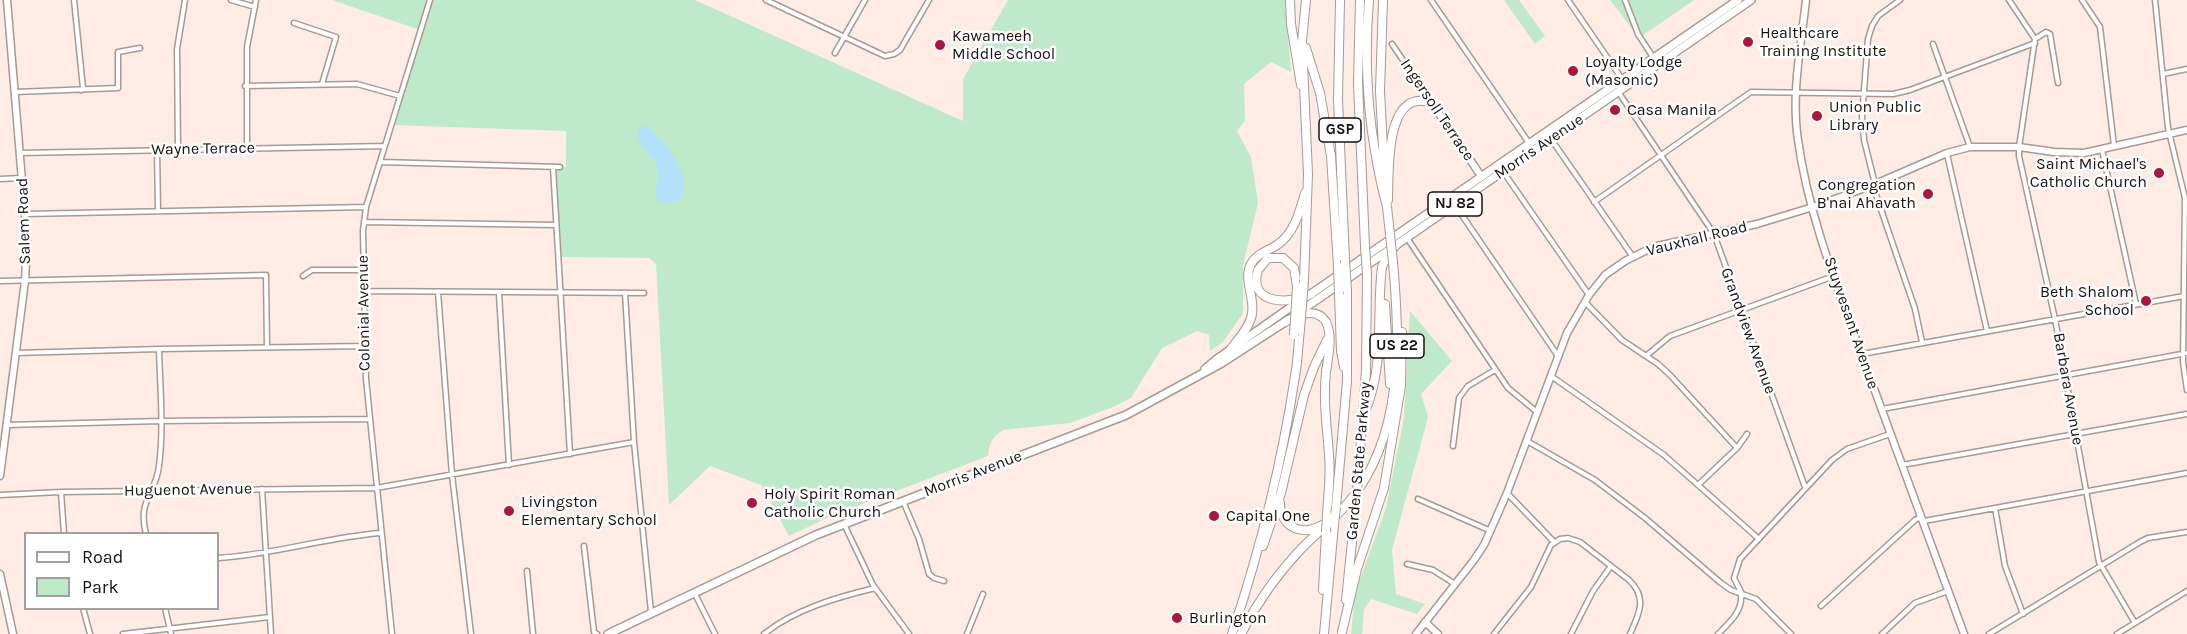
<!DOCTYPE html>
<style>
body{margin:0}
#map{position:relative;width:2187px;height:634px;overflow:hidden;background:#feece5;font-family:Karla,sans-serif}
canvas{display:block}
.legend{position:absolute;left:24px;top:532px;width:195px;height:78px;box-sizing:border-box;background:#fff;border:2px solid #a3a09f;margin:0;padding:8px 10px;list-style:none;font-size:18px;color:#181210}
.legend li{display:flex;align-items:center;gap:12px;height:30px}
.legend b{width:30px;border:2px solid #a3a09f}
</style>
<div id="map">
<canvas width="2187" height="634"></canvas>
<ul class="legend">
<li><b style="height:8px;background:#fff"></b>Road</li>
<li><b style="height:16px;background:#bfeac9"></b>Park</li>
</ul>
</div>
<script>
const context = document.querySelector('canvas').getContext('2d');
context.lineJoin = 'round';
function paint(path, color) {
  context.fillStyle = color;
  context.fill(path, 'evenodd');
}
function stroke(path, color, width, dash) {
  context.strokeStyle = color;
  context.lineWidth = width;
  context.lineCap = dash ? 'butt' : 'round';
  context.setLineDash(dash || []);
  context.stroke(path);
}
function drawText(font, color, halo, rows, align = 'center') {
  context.font = font + ' Karla,sans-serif';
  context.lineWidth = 5;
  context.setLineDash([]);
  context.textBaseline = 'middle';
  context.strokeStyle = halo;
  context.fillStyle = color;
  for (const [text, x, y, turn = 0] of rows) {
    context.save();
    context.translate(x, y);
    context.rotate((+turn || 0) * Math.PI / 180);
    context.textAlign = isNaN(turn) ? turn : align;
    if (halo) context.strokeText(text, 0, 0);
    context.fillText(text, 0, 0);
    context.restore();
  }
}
const green = new Path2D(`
 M332 0H695L963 121V79L1008 0H1285L1291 72 1271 62 1244 84 1245 121 1237 131 1251 157 1258 203 1243 265V313L1223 342 1210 351 1209 335 1197 331 1162 348 1131 398 1113 407 1070 423 1003 430C992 437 989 443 988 456L831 516 789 536 761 485 710 466 669 505 656 264 649 258 559 257 553 168 566 167V131L391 125 420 30Z
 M1504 0H1519L1545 36 1535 44Z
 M1610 0H1694L1639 38Z
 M1410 311 1452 361 1421 394 1428 417 1392 550 1396 594 1425 604 1417 614 1371 599 1364 609 1362 634H1351L1355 593 1386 508 1404 418Z`);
const water = new Path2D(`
 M644 126C666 134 712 204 662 203L655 198C655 188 660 173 656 164 649 150 632 145 640 127Z`);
const street = new Path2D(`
 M74 0 83 88 81 90
 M231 0 255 7
 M766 0 885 56 894 54 900 50 929 0
 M1431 0 1529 143
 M1568 0 1622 79
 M1625 0 1638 34 1658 65
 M2009 0 2035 39 2019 147V156L2055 319 2099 562 2135 623
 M2082 0 2100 27 2114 146
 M2155 0 2168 128 2185 198 2183 362 2187 390
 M294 23 336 37 322 84
 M2035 39 2046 32 2050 34 2058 83
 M1392 44 1432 103
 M1933 44 1970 147
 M835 53 865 0
 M2163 74 2187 69
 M245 86 357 84 400 96
 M15 92 118 88V52L140 48
 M1619 93 1714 234 1805 487
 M1551 139 1633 257
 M247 148V47L256 0
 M157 150 158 211
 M178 150 177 49 185 0
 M2102 150 2136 304
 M20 153 385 146
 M1947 154 1987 331
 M380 162 560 167
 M553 167 570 454
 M1502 170 1589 295
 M0 179 22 178
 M1875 184 1864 140 1862 116 1868 39 1872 26 1878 16 1900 0
 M1873 186 1915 309 1922 342
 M1594 202 1751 92 1893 94 1910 90 2035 43
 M1455 205 1558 356
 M25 214 366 207
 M364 222 556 225
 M1407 238 1508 388 1537 412
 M303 276 312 270H364
 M0 281 266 275 267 347
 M364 291 644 293
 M438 292 452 475 471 634
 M499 293 509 465
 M625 293 634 442 651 612
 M1585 302 1622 340 1658 364 1670 375 1737 448
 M16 353 159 349 365 346
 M1862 354 2184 296
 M1646 356 1670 336 1834 276
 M1551 376 1664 455 1759 539
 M1882 409 2187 353
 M6 425 160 421 370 419
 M1527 441 1595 480 1645 518 1721 583 1731 590 1756 599 1791 634
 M1453 446 1459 398 1468 386 1495 370
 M1902 465 2187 414
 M1698 485 1737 448 1747 434
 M262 489 271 634
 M61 492 64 534
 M1507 493 1554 542
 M0 495 61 492 376 488 634 442
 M1418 499 1491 531
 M903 501 919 539 929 574 934 578 944 581
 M1995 508 2005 566 2023 614
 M1924 521 2187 473
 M844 524 873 585 909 634
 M146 534C137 500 156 494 159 466 164 428 160 387 159 349
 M584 546 594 632 597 634
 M218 558C273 555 326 537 381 533
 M1407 564 1433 570 1455 584
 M527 571 533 634
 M1741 592 1734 578 1740 559 1832 460 1847 449 1890 434
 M695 594 715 634
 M1821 606 1915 520 1921 517
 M83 608 90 634
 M165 608 171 634
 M123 634 270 617
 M392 634 366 379 363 231 366 207 430 0
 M764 634C795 609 838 597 875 588
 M967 634 983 594
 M1494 634 1531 587 1551 545 1560 539 1568 538 1580 542 1629 580C1648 598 1639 614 1630 634
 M1571 634 1593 591 1611 566
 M1718 634C1729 623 1743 611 1741 594
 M1882 634 1915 603 1948 591
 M1989 634 2140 542 2148 538 2187 532
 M2117 634 2187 591`);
const secondary = new Path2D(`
 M1806 0C1801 46 1791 94 1798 140 1808 213 1836 284 1861 353 1895 447 1930 540 1964 634
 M1432 103 1481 176
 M0 476 25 281 27 241 7 0
 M0 574 13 634
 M1425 622 1438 634
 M1416 634 1474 560 1484 545 1507 493 1567 333 1589 295 1605 275 1625 261 1653 247 1757 224 1813 207 1873 185 1947 153 1970 147H2019L2054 152 2084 153 2187 130`);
const primary = new Path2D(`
 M1308 296 1738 0
 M1299 312 1751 0
 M1205 369 1217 359 1298 302
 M608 634 816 535 1126 415 1220 364 1288 320`);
const highway = new Path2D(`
 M1290 0 1291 24 1301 85
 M1340 0 1338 99 1345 260
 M1360 0 1358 83 1365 246
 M1369 0C1363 71 1369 139 1387 207
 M1383 0 1380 91 1385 185
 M1306 48 1320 93 1331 156 1338 266
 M1388 200C1389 173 1384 86 1432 103
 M1304 280 1308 174 1302 41 1306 0
 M1297 286 1294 268 1283 258H1268L1258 270C1247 305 1290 305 1311 294
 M1339 294 1341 351 1344 367
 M1385 304 1390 384
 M1285 322C1297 315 1316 306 1326 322 1333 335 1328 358 1326 372 1323 401 1327 427 1329 455 1331 475 1328 495 1327 515
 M1231 349C1238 339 1250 327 1252 314 1255 297 1243 280 1251 264 1257 253 1268 251 1277 245 1294 234 1300 211 1305 193
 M1366 409C1385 363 1376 315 1382 267L1387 256 1396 245
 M1358 480 1366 371 1367 275
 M1280 503C1280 527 1302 537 1322 525
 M1336 507 1347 381V290
 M1263 546 1281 493 1304 395 1314 367 1327 340
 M1323 590 1326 532
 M1346 600 1356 503
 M1342 632 1357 569 1384 488 1401 386 1402 332
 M1232 634C1260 550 1282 463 1295 376 1298 361 1298 345 1300 330
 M1241 634C1257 603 1278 573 1302 548 1317 533 1334 519 1348 503 1404 437 1400 343 1393 262
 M1324 634 1334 525`);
const highwayBridge = new Path2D(`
 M1387 207 1393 262
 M1365 246 1367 275
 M1345 260 1347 290
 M1338 266 1339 294
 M1300 330 1304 280
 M1294 335 1297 286
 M1356 503 1358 480
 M1334 525 1336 507
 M1326 532 1327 515`);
const markers = [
 [1748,42,6,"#ab153f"],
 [940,45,6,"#ab153f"],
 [1573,71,6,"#ab153f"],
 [1615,110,6,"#ab153f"],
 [1817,116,6,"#ab153f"],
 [2159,173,6,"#ab153f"],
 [1928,194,6,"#ab153f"],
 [2146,301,6,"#ab153f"],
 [752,503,6,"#ab153f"],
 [509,511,6,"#ab153f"],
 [1214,516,6,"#ab153f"],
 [1177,618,6,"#ab153f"]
];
const shields = [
 [1340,130,42],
 [1455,204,54],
 [1397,346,54]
];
const shieldNames = [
 ["GSP",1340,130],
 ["NJ 82",1455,204],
 ["US 22",1397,346]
];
const poiNames = [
 ["Healthcare",1760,33],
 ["Training Institute",1760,51],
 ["Kawameeh",952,36],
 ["Middle School",952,54],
 ["Loyalty Lodge",1585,62],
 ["(Masonic)",1585,80],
 ["Union Public",1829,107],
 ["Library",1829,125],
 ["Casa Manila",1627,110],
 ["Saint Michael's",2147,164,"right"],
 ["Catholic Church",2147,182,"right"],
 ["Congregation",1916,185,"right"],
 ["B'nai Ahavath",1916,203,"right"],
 ["Beth Shalom",2134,292,"right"],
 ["School",2134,310,"right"],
 ["Holy Spirit Roman",764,494],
 ["Catholic Church",764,512],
 ["Livingston",521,502],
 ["Elementary School",521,520],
 ["Capital One",1226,516],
 ["Burlington",1189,618]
];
const streetNames = [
 ["Ingersoll Terrace",1437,110,56],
 ["Morris Avenue",1539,147,-34],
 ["Wayne Terrace",203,149,-1],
 ["Salem Road",24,221,-92],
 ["Vauxhall Road",1697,239,-14],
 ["Colonial Avenue",364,313,-91],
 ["Stuyvesant Avenue",1851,323,71],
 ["Grandview Avenue",1748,331,70],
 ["Barbara Avenue",2068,389,80],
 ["Garden State Parkway",1359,461,-85],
 ["Morris Avenue",973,474,-21],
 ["Huguenot Avenue",188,490,-1]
];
paint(green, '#bfeac9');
paint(water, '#b4e1fa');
stroke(street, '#a99992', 7);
stroke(secondary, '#a99992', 9);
stroke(primary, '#a99992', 10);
stroke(highway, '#a99992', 10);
stroke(street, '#fff', 4);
stroke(secondary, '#fff', 6);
stroke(primary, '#fff', 7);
stroke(highway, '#fff', 8);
stroke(highwayBridge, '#a99992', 10, []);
stroke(highwayBridge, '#fff', 8);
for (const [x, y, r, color] of markers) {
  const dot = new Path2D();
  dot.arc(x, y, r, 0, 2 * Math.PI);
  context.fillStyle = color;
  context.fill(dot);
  stroke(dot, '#fff', 2);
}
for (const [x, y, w] of shields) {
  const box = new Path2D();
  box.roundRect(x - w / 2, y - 12, w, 24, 4.5);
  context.fillStyle = '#fff';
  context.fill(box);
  stroke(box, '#181210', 1.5);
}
drawText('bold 15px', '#181210', null, shieldNames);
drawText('16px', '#181210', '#fff', poiNames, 'left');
drawText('16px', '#181210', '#fff', streetNames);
</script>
